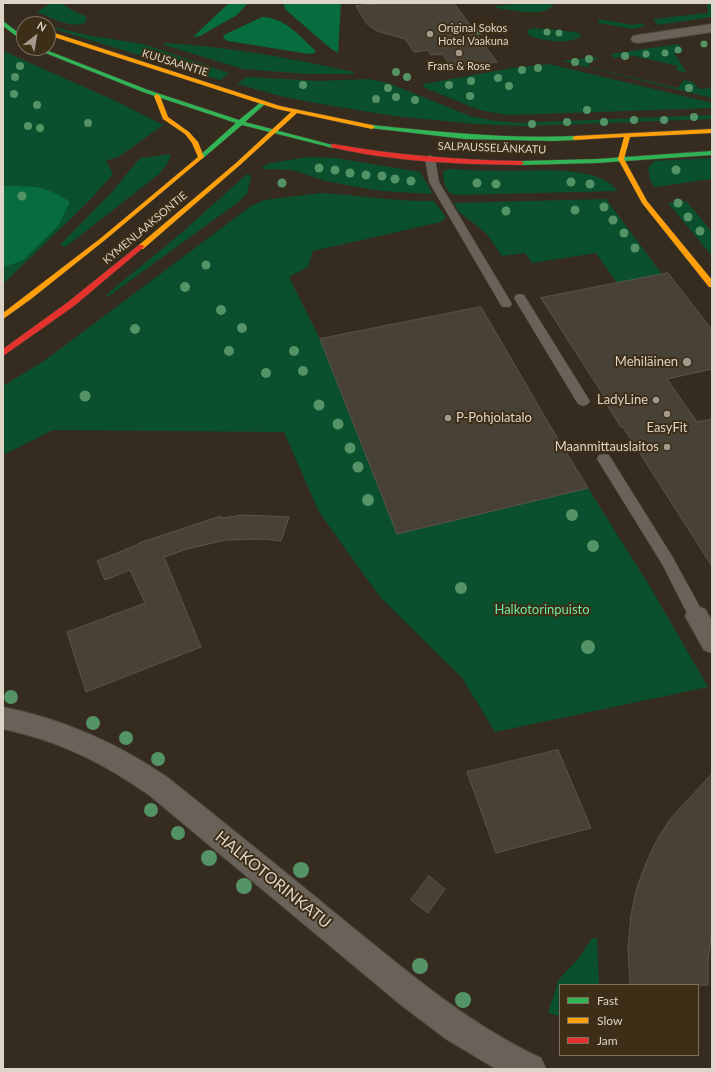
<!DOCTYPE html>
<meta charset="utf-8">
<style>
body{margin:0}
#map{position:relative;width:715px;height:1072px;overflow:hidden;background:#352c1f;font-family:Lato,sans-serif}
canvas{display:block}
.frame{position:absolute;inset:0;border:4px solid #ded4c7;pointer-events:none}
.legend{position:absolute;left:559px;top:984px;width:140px;height:72px;box-sizing:border-box;background:#3d2e17;border:1px solid #7d705d;margin:0;padding:5px 7px;list-style:none;font-size:12px;color:#ded4c7}
.legend li{display:flex;align-items:center;gap:8px;height:20px}
.legend b{width:20px;border:1px solid #7d705d}
.north{position:absolute;left:16px;top:16px;width:40px;height:40px;box-sizing:border-box;background:#3d2e17;border:1px solid #7d705d;border-radius:50%;rotate:31deg;font-size:11px;font-weight:700;line-height:16px;text-align:center;color:#ded4c7}
.north::after{content:'';display:block;margin:auto;width:14px;height:18px;background:#a3998c;clip-path:polygon(50% 0,100% 100%,50% 72%,0 100%)}
</style>
<div id="map">
<canvas width="715" height="1072"></canvas>
<div class="frame"></div>
<ul class="legend">
<li><b style="height:5px;background:#30b455"></b>Fast</li>
<li><b style="height:5px;background:#ff9f0a"></b>Slow</li>
<li><b style="height:5px;background:#e5322d"></b>Jam</li>
</ul>
<div class="north">N</div>
</div>
<script>
const context = document.querySelector('canvas').getContext('2d');
context.lineJoin = 'round';
function paint(path, color) {
  context.fillStyle = color;
  context.fill(path, 'evenodd');
}
function stroke(path, color, width, dash) {
  context.strokeStyle = color;
  context.lineWidth = width;
  context.lineCap = dash ? 'butt' : 'round';
  context.setLineDash(dash || []);
  context.stroke(path);
}
function drawText(font, color, halo, rows, align = 'center') {
  context.font = font + ' Lato,sans-serif';
  context.lineWidth = 4;
  context.setLineDash([]);
  context.textBaseline = 'middle';
  context.strokeStyle = halo;
  context.fillStyle = color;
  for (const [text, x, y, turn = 0] of rows) {
    context.save();
    context.translate(x, y);
    context.rotate((+turn || 0) * Math.PI / 180);
    context.textAlign = isNaN(turn) ? turn : align;
    if (halo) context.strokeText(text, 0, 0);
    context.fillText(text, 0, 0);
    context.restore();
  }
}
const green = new Path2D(`
 M51 3H61L75 12 86 16V22C72 30 50 17 37 12Z
 M522 3H554C547 19 511 10 496 8L495 6Z
 M707 3H712V17L658 25 653 19 708 13Z
 M599 19 632 25 641 23 645 26 633 29 598 23Z
 M58 28 86 35 143 44 229 73 220 80 54 29Z
 M534 28 576 32 580 34 581 36C571 45 540 41 528 35V30Z
 M165 43C230 47 291 58 354 72L353 74H306L243 69 164 45Z
 M678 44 684 51 674 53 687 73 676 70 678 66 634 56 614 58 611 54Z
 M3 51 118 102 163 125 120 156 106 161 113 174 87 203 3 284Z
 M595 57 598 59 592 60 588 67 678 88 684 80 693 82 699 89 712 88V98L562 61Z
 M549 64 712 103V108L510 115 488 112 474 108 423 87 424 84 512 68Z
 M246 77 320 81 369 79 388 83 470 116 489 120 519 123 712 115V119L522 126 475 124 394 116 332 106 284 97 237 84Z
 M171 154 168 163 159 174 72 242 65 247 60 245 111 193 140 158Z
 M307 157 335 158 420 172 431 190V194L382 191 357 187 326 181 292 170 264 169 262 167 271 163Z
 M712 158V179L654 187 650 179 648 168 654 161Z
 M449 169C467 170 486 171 505 171 536 171 596 164 618 191L455 195C445 192 443 181 443 171Z
 M247 174 251 176 247 194 237 203 109 296 106 295 179 235Z
 M321 193C359 195 396 202 434 201L446 217 441 222 313 251 308 267 289 277 320 339 397 534 588 488 652 590 708 687 495 732 462 678 380 597 319 512 284 432 53 430 3 455V386L44 361 251 206 264 200Z
 M606 199 664 277 619 286 596 253 532 263 525 253 502 256 486 233 459 212 454 203Z
 M686 201 712 232V256L668 203Z
 M592 938H597L599 985H560V1016L548 1013 559 979 579 958Z`);
const forest = new Path2D(`
 M229 3H248L237 15 200 36 193 37Z
 M283 3H341L338 53 330 48 286 10Z
 M262 17C286 18 298 35 315 50V53L309 54 228 41 223 38 224 35Z
 M3 186C33 186 44 185 70 202L58 226 22 261 3 267Z`);
const building = new Path2D(`
 M389 3H454L497 62 452 68 442 54 431 55 428 50 414 52 405 39 377 31 367 24 356 6Z
 M668 273 712 330V369L667 379 697 422 712 419V566L623 427H621L607 405 609 404 541 298Z
 M481 307 549 424 588 488 397 534 320 339Z
 M243 515 289 517 281 541 264 539 226 540 187 549 164 557 201 647 86 692 67 632 145 603 130 570 105 580 97 561 139 544V543L221 516V518Z
 M558 750 591 828 496 853 467 772Z
 M712 774V930L708 961V985H630L628 947 631 915 637 887 647 861 658 838 671 818Z
 M429 876 445 889 428 913 411 900Z`);
const lane = new Path2D(`
 M430 155 435 158 439 182 512 304 510 307H502L429 182 425 158Z
 M520 294 524 295 588 398 590 401 588 404 583 406 578 404 514 298 516 295Z
 M604 454 609 455 672 556 705 616 703 621 697 623 691 621 662 564 597 459 599 455Z`);
const street = new Path2D(`
 M712 24V32L638 43 633 42 631 39 633 36 638 35Z
 M697 606 705 609 712 621V653L704 650 685 616 689 609Z
 M3 707C63 719 117 743 167 777 227 825 287 873 346 922 408 972 468 1024 541 1058L546 1069H496L446 1039 401 1005 149 795C102 762 59 741 3 729Z`);
const fast = new Path2D(`
 M3 21 24 37V42L3 26Z
 M33 48H41L148 90 239 120 261 102H265V104L245 122 336 146 333 148 242 125 202 159H198V157L236 123 143 92Z
 M372 125C440 132 506 139 575 136L578 138 575 140 553 141 465 139 370 128V126Z
 M712 151V155L597 163 521 165 518 163 521 161 597 159Z`);
const slow = new Path2D(`
 M48 31 280 106 372 125 375 127 372 129 297 113 240 165 143 249H139V245L236 163 291 112 277 109 48 35Z
 M157 94 160 96 168 117 189 132 198 142 204 157 105 240 31 299 3 319V313L101 238 198 157 192 143 185 134 163 119 154 96Z
 M712 129V133L630 137 624 159 647 201 712 280V287H709L642 203 618 159 624 137 575 140 572 138 575 136Z`);
const jam = new Path2D(`
 M333 144C395 155 458 160 521 161L524 163 521 165C458 164 393 162 331 147V145Z
 M139 245H143L144 247 74 306 3 356V349L68 302Z`);
const trees = [
 [480,31,3.5],
 [547,32,3.5],
 [559,33,3.5],
 [490,43,3.5],
 [704,44,3.5],
 [678,50,3.5],
 [665,53,3.5],
 [646,54,3.5],
 [625,56,4],
 [589,59,4],
 [575,62,4],
 [20,66,4],
 [538,68,4],
 [522,70,4],
 [396,72,4],
 [15,77,4],
 [407,77,4],
 [498,78,4],
 [471,81,4],
 [303,85,4],
 [449,85,4],
 [509,86,4],
 [388,88,4],
 [689,88,4],
 [14,94,4],
 [470,96,4],
 [396,97,4],
 [376,99,4],
 [415,100,4],
 [37,105,4],
 [587,110,4],
 [694,117,4],
 [634,120,4],
 [664,120,4],
 [567,122,4],
 [604,122,4],
 [88,123,4],
 [532,124,4],
 [28,126,4],
 [40,128,4],
 [319,168,4.5],
 [335,170,4.5],
 [676,170,4.5],
 [350,173,4.5],
 [366,175,4.5],
 [382,176,4.5],
 [395,179,4.5],
 [411,181,4.5],
 [571,182,4.5],
 [282,183,4.5],
 [477,183,4.5],
 [496,184,4.5],
 [590,184,4.5],
 [22,196,4.5],
 [678,203,4.5],
 [604,207,4.5],
 [575,210,4.5],
 [506,211,4.5],
 [688,217,4.5],
 [613,220,4.5],
 [700,231,4.5],
 [624,233,4.5],
 [635,248,4.5],
 [206,265,4.5],
 [185,287,5],
 [221,310,5],
 [242,328,5],
 [135,329,5],
 [229,351,5],
 [294,351,5],
 [303,371,5],
 [266,373,5],
 [85,396,5.5],
 [319,405,5.5],
 [338,424,5.5],
 [350,448,5.5],
 [358,467,5.5],
 [368,500,6],
 [572,515,6],
 [593,546,6],
 [461,588,6],
 [588,647,7],
 [11,697,7],
 [93,723,7],
 [126,738,7],
 [158,759,7],
 [151,810,7],
 [178,833,7],
 [209,858,8],
 [301,870,8],
 [244,886,8],
 [420,966,8],
 [463,1000,8]
];
const markers = [
 [430,34,4,"#a3998c"],
 [459,53,4,"#a3998c"],
 [687,362,5,"#a3998c"],
 [656,400,4,"#a3998c"],
 [667,414,4,"#a3998c"],
 [448,418,4,"#a3998c"],
 [667,447,4,"#a3998c"]
];
const farPoinames = [
 ["Original Sokos",438,28],
 ["Hotel Vaakuna",438,41],
 ["Frans & Rose",459,66,"center"]
];
const farStreetnames = [
 ["KUUSAANTIE",175,63,17],
 ["SALPAUSSELÄNKATU",492,148,2],
 ["KYMENLAAKSONTIE",145,228,-40]
];
const poiNames = [
 ["Mehiläinen",678,362],
 ["LadyLine",648,400],
 ["P-Pohjolatalo",456,418,"left"],
 ["EasyFit",667,428,"center"],
 ["Maanmittauslaitos",659,447]
];
const parkNames = [
 ["Halkotorinpuisto",542,610]
];
const nearStreetnames = [
 ["HALKOTORINKATU",273,880,39]
];
paint(green, '#0a502e');
paint(forest, '#076c3e');
paint(building, '#474136');
stroke(building, '#5c544a', 1);
stroke(lane, '#4e473c', 1);
stroke(street, '#4e473c', 2);
stroke(fast, '#4e473c', 1);
stroke(slow, '#4e473c', 1);
stroke(jam, '#4e473c', 1);
paint(lane, '#686259');
paint(street, '#686259');
paint(fast, '#30b455');
paint(slow, '#ff9f0a');
paint(jam, '#e5322d');
context.fillStyle = '#539366';
for (const [x, y, r] of trees) {
  context.beginPath();
  context.arc(x, y, r, 0, 2 * Math.PI);
  context.fill();
}
for (const [x, y, r, color] of markers) {
  const dot = new Path2D();
  dot.arc(x, y, r, 0, 2 * Math.PI);
  context.fillStyle = color;
  context.fill(dot);
  stroke(dot, '#3d2e17', 1.5);
}
drawText('11px', '#ded4c7', '#3d2e17', farPoinames, 'left');
drawText('11px', '#ded4c7', '#3d2e17', farStreetnames);
drawText('13px', '#ded4c7', '#3d2e17', poiNames, 'right');
drawText('13px', '#6ce8a1', '#3d2e17', parkNames);
drawText('16px', '#ded4c7', '#3d2e17', nearStreetnames);
</script>
